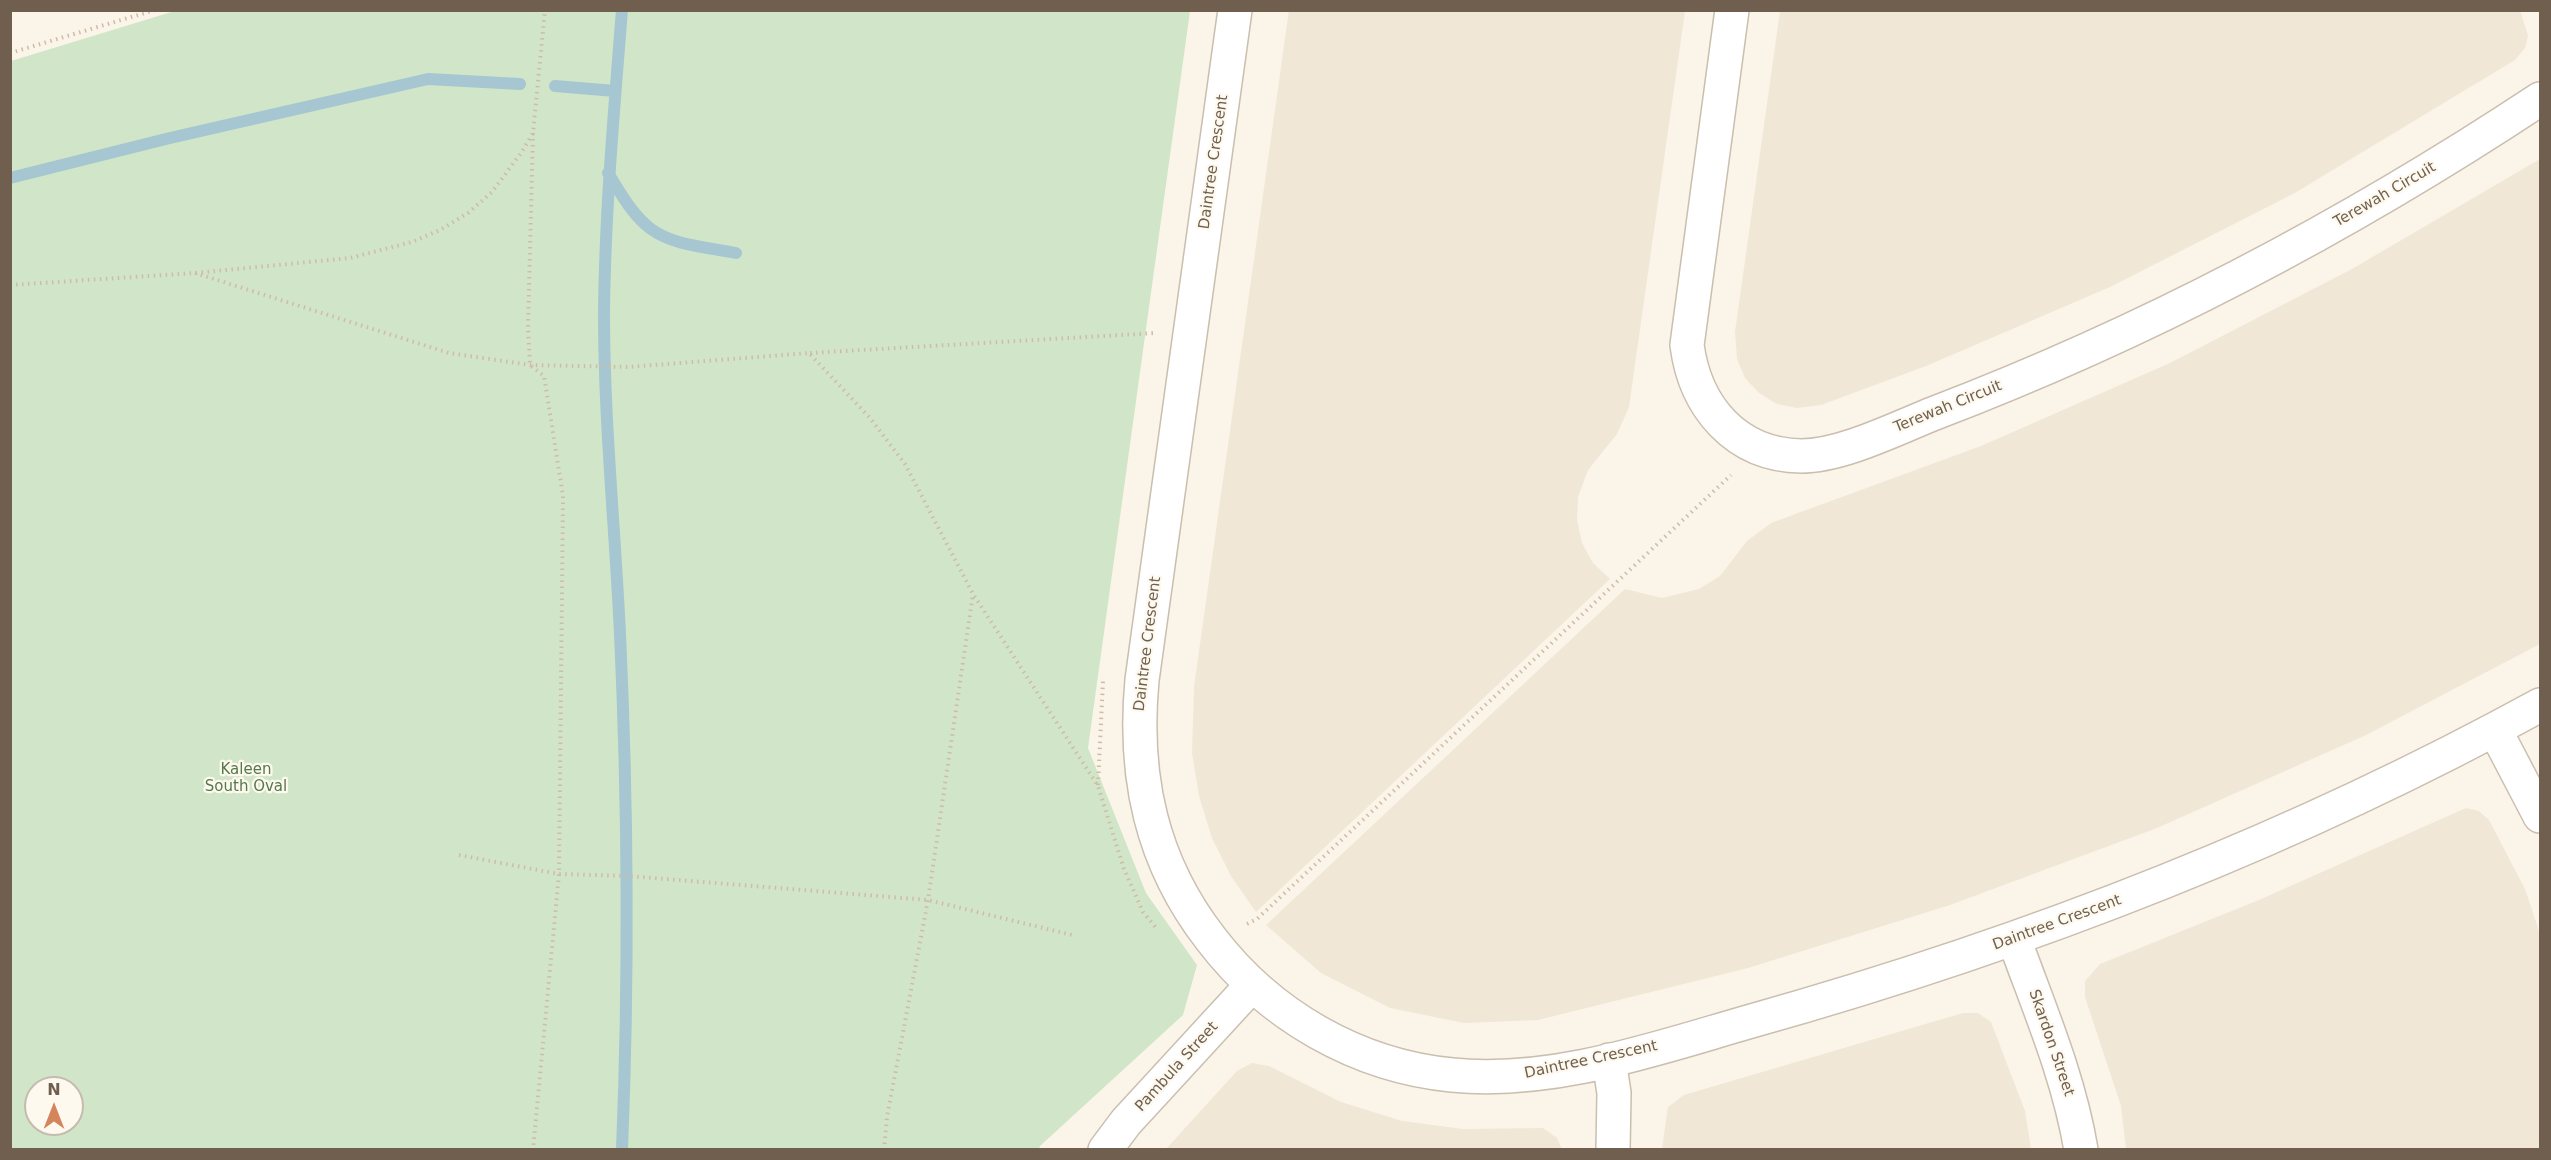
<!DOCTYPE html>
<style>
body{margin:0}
#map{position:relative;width:2551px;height:1160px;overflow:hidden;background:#faf5e8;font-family:"DejaVu Sans",sans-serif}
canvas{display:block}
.frame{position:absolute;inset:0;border:12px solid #705f4f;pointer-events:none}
.north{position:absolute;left:24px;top:1076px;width:60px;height:60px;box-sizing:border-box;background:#fdf9ee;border:2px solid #c5bbae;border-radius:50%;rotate:0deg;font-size:16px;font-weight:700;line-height:24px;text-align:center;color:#705f4f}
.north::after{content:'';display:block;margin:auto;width:21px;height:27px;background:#d4855c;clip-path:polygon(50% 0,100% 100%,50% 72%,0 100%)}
</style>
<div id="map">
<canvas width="2551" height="1160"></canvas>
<div class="frame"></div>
<div class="north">N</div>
</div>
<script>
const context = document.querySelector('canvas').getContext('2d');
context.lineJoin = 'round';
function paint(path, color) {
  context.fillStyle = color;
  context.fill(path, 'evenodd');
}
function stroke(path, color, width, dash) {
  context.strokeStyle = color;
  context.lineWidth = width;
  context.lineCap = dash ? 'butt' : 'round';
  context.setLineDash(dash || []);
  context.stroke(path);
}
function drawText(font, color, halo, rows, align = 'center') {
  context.font = font + ' "DejaVu Sans",sans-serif';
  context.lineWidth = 4.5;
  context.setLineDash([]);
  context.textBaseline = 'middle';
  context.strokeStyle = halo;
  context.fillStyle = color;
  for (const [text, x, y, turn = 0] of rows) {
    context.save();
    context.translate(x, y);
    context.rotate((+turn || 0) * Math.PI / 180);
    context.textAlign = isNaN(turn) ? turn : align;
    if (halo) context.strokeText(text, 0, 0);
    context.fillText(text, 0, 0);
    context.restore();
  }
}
const residential = new Path2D(`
 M1289 10 1685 11 1629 407 1617 434 1588 470 1578 497 1577 520 1582 543 1593 563 1610 579 1256 912 1231 876 1212 838 1199 796 1192 753 1194 687Z
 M1780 11 2520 10 2528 36 2525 48 2515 60 2293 194 2110 287 1926 366 1821 405 1797 408 1777 404 1759 393 1745 378 1737 359 1735 332Z
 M2540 159V644L2366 735 2157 828 1950 905 1748 968 1538 1020 1464 1023 1390 1008 1321 973 1266 925 1625 589 1662 598 1699 589 1720 576 1747 541 1771 523 1981 446 2170 363 2352 269Z
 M2466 808 2479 811 2489 820 2525 889 2540 934 2539 1149H2126L2121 1106 2085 997V981L2100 964 2259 900Z
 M1963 1013H1978L1991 1022 2025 1111 2031 1149H1662L1668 1107 1684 1095Z
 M1252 1063 1269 1066 1341 1102 1402 1121 1463 1129 1543 1128 1557 1138 1562 1149H1166L1237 1071Z`);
const green = new Path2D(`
 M178 10 1190 11 1088 748 1146 893 1197 965 1183 1015 1040 1146 1039 1149H11V61ZM36 1088H72V1124H36Z`);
const stream = new Path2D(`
 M622 10C614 111 605 212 604 314 604 421 615 527 620 634 628 806 629 977 622 1150
 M555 86 615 91
 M608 173C620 192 632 215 651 229 674 246 708 247 736 253
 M10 178 170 138 428 79 520 84`);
const path = new Path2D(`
 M10 53 155 10
 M533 133 528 328 530 365 544 376 563 496 559 874 533 1150
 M195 273 449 353 530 365 628 367 809 353 870 418 905 464 973 594 1098 786 1124 869 1143 912 1157 929
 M10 285 195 273 350 258 412 242 440 230 468 213 492 192 521 153 533 133 545 10
 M810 353 1155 333
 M1098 785 1103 681
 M459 855 559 874 628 876 928 900 1072 935
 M1247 924 1257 919 1731 475
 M884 1150 887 1117 928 900 973 594`);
const minor = new Path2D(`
 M1235 10 1142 680C1133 776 1151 862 1211 939 1269 1015 1357 1066 1452 1075 1552 1085 1654 1049 1748 1022 2023 945 2290 842 2540 705
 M1732 10 1687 345C1695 406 1735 455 1801 456 1842 456 1897 428 1935 413 2147 332 2351 224 2540 99
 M2495 730 2540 816
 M2014 939C2039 1008 2069 1077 2081 1150
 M1609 1060 1614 1093 1613 1150
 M1105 1150 1126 1122 1252 985`);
const streetNames = [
 ["Daintree Crescent",1214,162,-82],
 ["Terewah Circuit",2385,195,-30],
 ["Terewah Circuit",1948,407,-22],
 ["Daintree Crescent",1148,644,-83],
 ["Daintree Crescent",2057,923,-20],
 ["Skardon Street",2051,1043,71],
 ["Daintree Crescent",1591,1060,-12],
 ["Pambula Street",1177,1067,-48]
];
const parkNames = [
 ["Kaleen",246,770],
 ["South Oval",246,787]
];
paint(residential, '#f0e7d7');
paint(green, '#d1e6c8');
stroke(stream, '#a6c6d1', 12);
stroke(minor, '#cabeaf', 36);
stroke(path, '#d0bba6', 4, [1.5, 4.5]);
stroke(minor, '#fff', 33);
drawText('15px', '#705f4f', '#fdf9ee', streetNames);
drawText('15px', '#547a4c', '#fdf9ee', parkNames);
</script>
